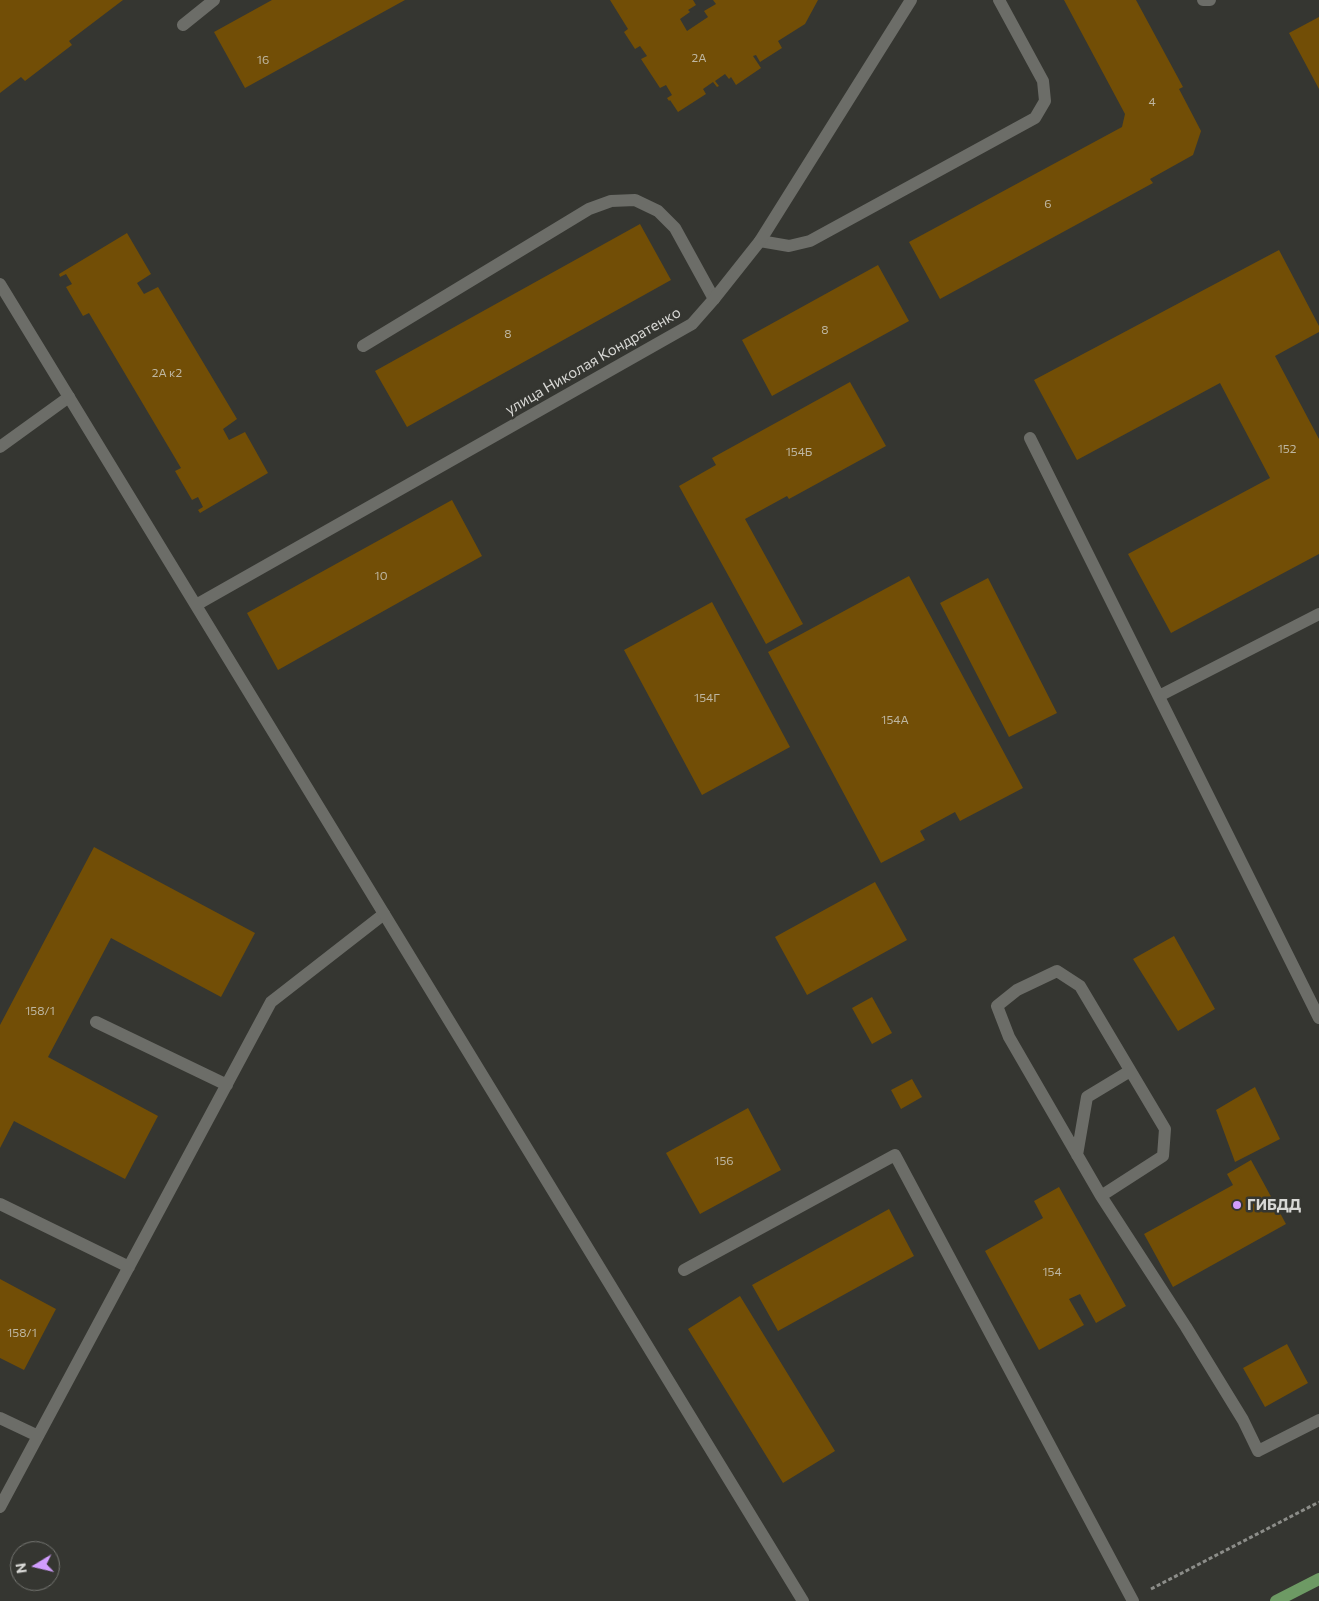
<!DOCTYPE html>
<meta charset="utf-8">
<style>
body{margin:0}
#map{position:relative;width:1319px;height:1601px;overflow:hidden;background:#353631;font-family:Commissioner,sans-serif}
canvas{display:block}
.north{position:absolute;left:10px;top:1541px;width:50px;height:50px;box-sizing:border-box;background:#353631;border:1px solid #767773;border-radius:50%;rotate:261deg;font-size:14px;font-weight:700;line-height:20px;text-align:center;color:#d8d8d5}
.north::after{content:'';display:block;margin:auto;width:18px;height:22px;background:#d19dfe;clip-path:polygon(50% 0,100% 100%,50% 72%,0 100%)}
</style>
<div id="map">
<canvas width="1319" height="1601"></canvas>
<div class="north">N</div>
</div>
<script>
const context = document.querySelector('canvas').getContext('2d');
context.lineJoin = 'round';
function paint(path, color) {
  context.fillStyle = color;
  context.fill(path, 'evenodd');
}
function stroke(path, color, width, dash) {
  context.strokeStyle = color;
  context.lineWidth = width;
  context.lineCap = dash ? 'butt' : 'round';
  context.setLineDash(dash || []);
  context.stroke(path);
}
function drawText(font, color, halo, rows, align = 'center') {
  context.font = font + ' Commissioner,sans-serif';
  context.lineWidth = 5;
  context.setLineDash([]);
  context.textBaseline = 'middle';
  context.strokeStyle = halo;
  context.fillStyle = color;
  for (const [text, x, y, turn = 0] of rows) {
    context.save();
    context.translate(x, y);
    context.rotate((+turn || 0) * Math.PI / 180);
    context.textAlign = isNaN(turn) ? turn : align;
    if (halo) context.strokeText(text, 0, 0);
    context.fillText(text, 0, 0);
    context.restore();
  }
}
const building = new Path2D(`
 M0 0H123L69 41 72 45 25 81 21 77 0 93Z
 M272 0H405L245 88 214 32Z
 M610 0H693L696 5 688 10 690 12 680 19 687 31 708 17 704 11 716 4 713 0H818L805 24 778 41 782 48 760 62 756 55 753 56 761 68 736 85 731 77 729 79 725 74 715 81 719 86 717 87 713 82 703 89 706 94 678 112 670 100 669 101 667 98 672 95 666 85 660 88 641 59 647 56 640 46 635 49 624 32 628 29Z
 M1064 0H1136L1183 87 1179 89 1201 131 1193 155 1150 179 1153 183 940 299 909 242 1122 127 1125 114Z
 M1319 17V89L1289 33Z
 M640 224 671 280 407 427 375 371Z
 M127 233 151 274 137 283 144 294 158 287 237 419 223 429 229 440 245 432 268 473 200 513 198 510 203 507 198 497 192 500 175 471 181 468 89 313 83 316 66 287 72 284 66 274 60 277 59 274Z
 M1279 250 1319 326V332L1275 356 1319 439V554L1171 633 1128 554 1270 478 1220 383 1077 460 1034 380Z
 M878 265 909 321 772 396 742 340Z
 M850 382 886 446 789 499 787 496 745 519 803 624 766 644 679 486 716 465 712 458Z
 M452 500 482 556 278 670 247 613Z
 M909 576 1023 788 960 821 955 812 920 831 925 840 881 863 768 652Z
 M988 578 1057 713 1009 737 940 603Z
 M712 602 790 747 702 795 624 650Z
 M94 847 255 933 221 997 111 938 48 1057 158 1116 125 1179 14 1121 0 1148V1025Z
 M875 882 907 940 807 995 775 937Z
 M1174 936 1215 1009 1178 1031 1133 959Z
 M872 997 892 1033 872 1044 852 1008Z
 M912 1079 922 1097 901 1109 891 1090Z
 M1255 1087 1280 1139 1235 1162 1216 1110Z
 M748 1108 781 1170 700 1214 666 1153Z
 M1251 1160 1286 1224 1173 1287 1144 1234 1233 1185 1227 1174Z
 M1059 1187 1126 1306 1096 1323 1080 1294 1069 1299 1084 1325 1039 1350 985 1251 1043 1218 1034 1201Z
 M889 1209 914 1256 778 1331 752 1285Z
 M0 1279 56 1309 24 1370 0 1358Z
 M740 1296 835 1451 783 1483 688 1329Z
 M1287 1344 1308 1383 1265 1407 1243 1368Z`);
const path = new Path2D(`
 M1151 1589 1319 1502`);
const service = new Path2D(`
 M183 25 214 0
 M760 241 789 246 810 241 1035 118 1045 101 1043 81 999 0
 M363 346 589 209 611 201 635 200 658 211 675 228 714 299
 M1030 438 1319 1018
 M0 447 69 397
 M1159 696 1319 614
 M96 1022 227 1085
 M1077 1155 1087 1097 1130 1071
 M1101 1196 1163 1156 1165 1129 1080 986 1057 971 1017 990 997 1006 1009 1037 1101 1196 1186 1327 1243 1420 1258 1451 1319 1420
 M0 1204 129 1267
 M684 1270 895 1155 1133 1601
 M0 1418 38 1436
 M0 1507 271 1002 384 914`);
const minor = new Path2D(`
 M1203 0H1210
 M0 284 803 1601
 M196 605 692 324 714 299 760 241 911 0`);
const primary = new Path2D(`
 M1276 1601 1319 1579`);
const markers = [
 [1237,1205,5,"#d19dfe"]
];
const numberNames = [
 ["2А",699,58],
 ["16",263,60],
 ["4",1152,102],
 ["6",1048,204],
 ["8",825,330],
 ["8",508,334],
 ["2А к2",167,373],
 ["152",1287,449],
 ["154Б",799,452],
 ["10",381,576],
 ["154Г",707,698],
 ["154А",895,720],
 ["158/1",40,1011],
 ["156",724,1161],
 ["154",1052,1272],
 ["158/1",22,1333]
];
const streetNames = [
 ["улица Николая Кондратенко",593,361,-30]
];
const poiNames = [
 ["ГИБДД",1247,1205]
];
paint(building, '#724e06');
stroke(path, '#8c8d89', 3, [4, 2.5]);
stroke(service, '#6c6d68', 12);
stroke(minor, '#6c6d68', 12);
stroke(primary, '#6d9a64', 12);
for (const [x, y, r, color] of markers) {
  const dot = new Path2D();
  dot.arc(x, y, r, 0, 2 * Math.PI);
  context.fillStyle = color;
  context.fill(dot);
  stroke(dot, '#353631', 2);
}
drawText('12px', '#beb6a1', null, numberNames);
drawText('15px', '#d8d8d5', '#353631', streetNames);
drawText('bold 15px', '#d8d8d5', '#353631', poiNames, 'left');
</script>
